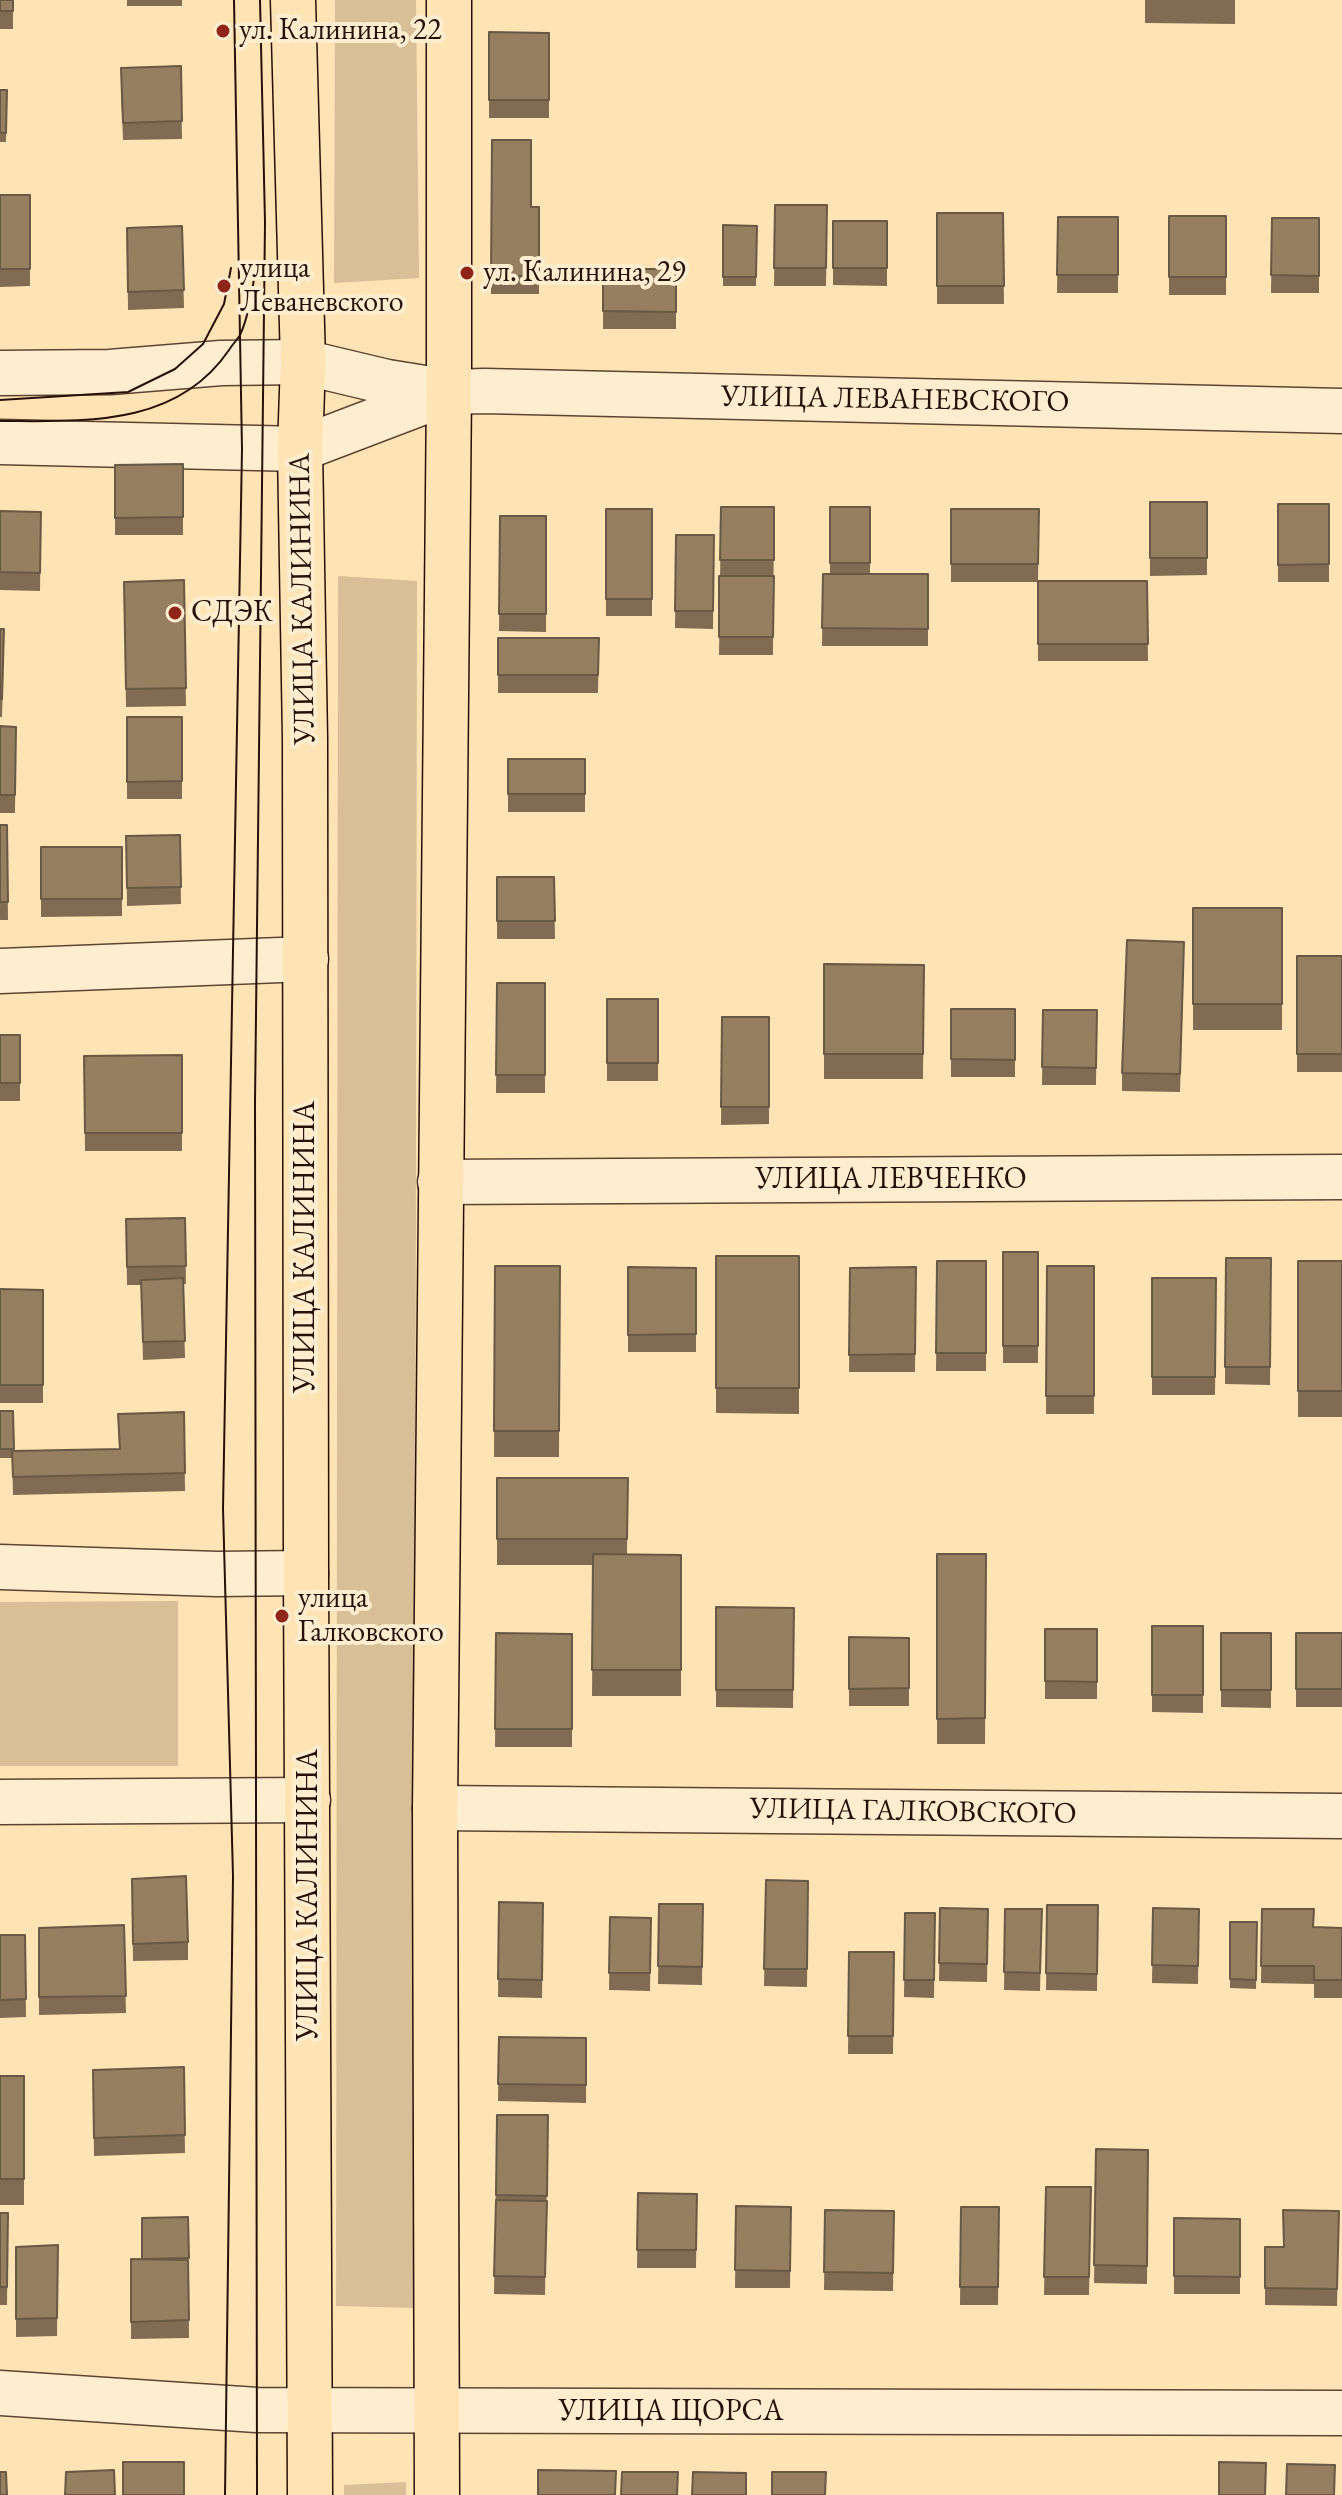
<!DOCTYPE html>
<meta charset="utf-8">
<style>
body{margin:0}
canvas{display:block;background:#fee3b4}
</style>
<canvas width="1342" height="2495"></canvas>
<script>
const context = document.querySelector('canvas').getContext('2d');
context.lineJoin = 'round';
function paint(path, color) {
  context.fillStyle = color;
  context.fill(path, 'evenodd');
}
function stroke(path, color, width, dash) {
  context.strokeStyle = color;
  context.lineWidth = width;
  context.lineCap = dash ? 'butt' : 'round';
  context.setLineDash(dash || []);
  context.stroke(path);
}
function drawText(font, color, halo, rows, align = 'center') {
  context.font = font + ' "EB Garamond",serif';
  context.lineWidth = 8;
  context.setLineDash([]);
  context.textBaseline = 'middle';
  context.strokeStyle = halo;
  context.fillStyle = color;
  for (const [text, x, y, turn = 0] of rows) {
    context.save();
    context.translate(x, y);
    context.rotate((+turn || 0) * Math.PI / 180);
    context.textAlign = isNaN(turn) ? turn : align;
    if (halo) context.strokeText(text, 0, 0);
    context.fillText(text, 0, 0);
    context.restore();
  }
}
const green = new Path2D(`
 M335 0H416L419 278 334 283Z
 M338 576 417 581 414 2308 336 2306Z
 M178 1601V1766H0V1602Z
 M406 2482V2495H344V2485Z`);
const minor = new Path2D(`
 M0 373 110 372 221 363 303 362 387 382 449 392 485 391 1342 411
 M0 442 300 449 447 393
 M0 971 306 959
 M440 1182 1342 1177
 M0 1567 217 1574 306 1573
 M0 1802 308 1800
 M435 1808 1342 1816
 M0 2393 257 2410 1342 2413`);
const major = new Path2D(`
 M293 0 303 362 300 449 305 739 306 1573 310 2495
 M437 2495 435 1808 449 392V0`);
const tram = new Path2D(`
 M0 400 128 392 175 369 203 344 224 304 231 268
 M0 421C83 421 176 428 229 350 232 345 237 340 240 335 250 314 252 286 257 264
 M225 2495 233 1876 223 1508 242 449 234 0
 M257 2495 255 1102 265 222 260 0`);
const wall = new Path2D(`
 M0 0H13V29H0Z
 M127 0H182V6H127Z
 M1145 0H1235V24L1145 23Z
 M489 32 549 33V118H489Z
 M181 66 182 139 123 140 121 86Z
 M0 90H7L6 142H0Z
 M492 140 531 207H539V294H491Z
 M0 195H30V286L0 287Z
 M775 205H827L826 286H774Z
 M937 213H1003L1004 304H937Z
 M1169 216H1226V295H1169Z
 M1058 217H1118V293H1057Z
 M1272 218H1319V293H1271Z
 M833 221H887V286L833 285Z
 M723 225 757 226 756 286H723Z
 M182 226 184 308 128 310 127 228Z
 M603 269H676V329H603Z
 M183 464V535H115V465Z
 M1150 502H1207V575L1150 576Z
 M1278 504H1329V582H1278Z
 M721 507H774L773 655H719Z
 M830 507H870V574H928V646H822L823 574H830Z
 M606 509H652V616H606Z
 M951 509H1039L1038 581H1147L1148 661H1038V582H951Z
 M0 511 41 512 40 591 0 590Z
 M500 516H546V632L499 631Z
 M676 535H714L713 629 675 628Z
 M184 580 186 706 126 707 124 582Z
 M0 629 4 647 2 717H0Z
 M498 638H599L598 693H498Z
 M127 717H182V799H127Z
 M0 726 16 727 15 813H0Z
 M508 759H585V812H508Z
 M0 825H7L8 920H0Z
 M180 835 181 904 127 906 126 836Z
 M41 847H122V916L41 917Z
 M497 877H554L555 939H497Z
 M1193 908H1282V1030H1193Z
 M1297 956H1342V1072H1297Z
 M1184 959 1180 1092 1122 1091V1073Z
 M824 964 924 965 923 1079H824Z
 M497 983H545V1093H496Z
 M607 999H658V1081H607Z
 M951 1009H1015V1077H951Z
 M1043 1010H1097L1096 1085H1042Z
 M722 1017H769V1124L721 1125Z
 M0 1035H20V1101H0Z
 M182 1055V1151H85L84 1056Z
 M185 1218 186 1284H183L185 1358 143 1360 141 1285H127L126 1219Z
 M1003 1252H1038V1363H1003Z
 M716 1256H799V1414L716 1413Z
 M1226 1258H1271L1270 1385 1225 1384Z
 M937 1261H986V1371H936Z
 M1298 1261H1342V1417H1298Z
 M495 1266H560L559 1457H494Z
 M1047 1266H1094V1414H1046Z
 M628 1267 696 1268V1352H628Z
 M916 1267 915 1372H849L850 1268Z
 M1152 1278H1216L1215 1395H1152Z
 M0 1289 43 1290V1403H0Z
 M0 1411H13L14 1451 119 1449 118 1414 184 1412 185 1491 13 1495 12 1458H0Z
 M497 1478H628L627 1554 681 1555V1696H592L593 1565H497Z
 M937 1554H986L985 1744H937Z
 M716 1607 794 1608 793 1708 716 1707Z
 M1152 1626H1203V1713L1152 1712Z
 M1045 1629H1097V1699H1045Z
 M496 1633 572 1634V1747H495Z
 M1221 1633H1271V1708L1221 1707Z
 M1296 1633H1342V1707H1296Z
 M849 1637 909 1638V1706H849Z
 M766 1880 808 1881 807 1987 764 1986Z
 M132 1896 188 1942V1960L133 1961Z
 M499 1902 543 1903 542 1998 498 1997Z
 M659 1904H703L702 1985 658 1984Z
 M1047 1905H1098L1097 1991 1046 1990Z
 M940 1908 988 1909 987 1982 939 1981Z
 M1153 1908 1199 1909 1198 1984 1152 1983Z
 M1005 1909H1042L1040 1991 1004 1990Z
 M1262 1909 1314 1927 1342 1928V1998H1314V1984L1261 1983Z
 M905 1913H935L934 1998 904 1997Z
 M610 1917 651 1918 650 1991 609 1990Z
 M1230 1922H1257L1256 1989 1230 1988Z
 M124 1925 126 2013 39 2015V1928Z
 M0 1935H25L26 2017 0 2018Z
 M849 1952H894L893 2054H848Z
 M499 2037 586 2038V2103L498 2101Z
 M184 2067 185 2153 94 2156 93 2070Z
 M0 2076H24V2205H0Z
 M497 2115H548L545 2295 494 2294Z
 M1096 2149 1148 2150 1147 2284 1094 2283Z
 M1046 2187H1091L1089 2295H1044Z
 M638 2193 697 2194 696 2268H637Z
 M736 2206 791 2207 790 2288H735Z
 M961 2207H999L998 2305H960Z
 M825 2210 894 2211 893 2291 824 2290Z
 M1339 2211 1337 2306 1265 2305V2247H1284Z
 M0 2213H8L7 2305H0Z
 M188 2217 189 2338 131 2339V2259H142Z
 M1174 2218 1240 2219V2294H1174Z
 M58 2245 57 2336 16 2337V2247Z`);
const building = new Path2D(`
 M0 0H13V11H0Z
 M489 32 549 33V100H489Z
 M181 66 182 121 123 123 121 68Z
 M0 90H7L6 133H0Z
 M492 140H531V207H539V276H491Z
 M0 195H30V269H0Z
 M775 205H827L826 268H774Z
 M937 213H1003L1004 286H937Z
 M1169 216H1226V277H1169Z
 M1058 217H1118V275H1057Z
 M1272 218H1319V276L1271 275Z
 M833 221H887V268H833Z
 M723 225 757 226 756 277H723Z
 M182 226 184 290 128 292 127 228Z
 M603 269H676V312L603 311Z
 M183 464V517L115 518V465Z
 M1150 502H1207V558H1150Z
 M1278 504H1329V564L1278 565Z
 M721 507H774V560H720Z
 M830 507H870V563H830Z
 M606 509H652V599H606Z
 M951 509H1039L1038 564H951Z
 M0 511 41 512 40 573 0 572Z
 M500 516H546V614H499Z
 M676 535H714L713 611H675Z
 M823 574H928V629L822 628Z
 M719 576H774L773 637H719Z
 M184 580 186 688 126 689 124 582Z
 M1038 581H1147L1148 644H1038Z
 M0 629H4L2 699H0Z
 M498 638H599L598 675H498Z
 M127 717H182V781L127 782Z
 M0 726 16 727 15 795H0Z
 M508 759H585V794H508Z
 M0 825H7L8 902H0Z
 M180 835 181 887 127 888 126 836Z
 M41 847H122V899H41Z
 M497 877H554L555 921H497Z
 M1193 908H1282V1004H1193Z
 M1127 940 1184 942 1180 1074 1122 1073Z
 M1297 956H1342V1054H1297Z
 M824 964 924 965 923 1054H824Z
 M497 983H545V1075H496Z
 M607 999H658V1063H607Z
 M951 1009H1015V1060L951 1059Z
 M1043 1010H1097L1096 1068 1042 1067Z
 M722 1017H769V1107H721Z
 M0 1035H20V1083H0Z
 M182 1055V1133H85L84 1056Z
 M185 1218 186 1266 127 1267 126 1219Z
 M1003 1252H1038V1346H1003Z
 M716 1256H799V1388H716Z
 M1226 1258H1271L1270 1367H1225Z
 M937 1261H986V1353H936Z
 M1298 1261H1342V1391H1298Z
 M495 1266H560L559 1431H494Z
 M1047 1266H1094V1396H1046Z
 M628 1267 696 1268V1334L628 1335Z
 M916 1267 915 1354 849 1355 850 1268Z
 M183 1278 185 1341 143 1342 141 1280Z
 M1152 1278H1216L1215 1377H1152Z
 M0 1289 43 1290V1385H0Z
 M0 1411H13L14 1449H0Z
 M184 1412 185 1473 13 1477 12 1451 120 1449 118 1414Z
 M497 1478H628L627 1539H497Z
 M593 1554 681 1555V1670H592Z
 M937 1554H986L985 1718 937 1719Z
 M716 1607 794 1608 793 1690H716Z
 M1152 1626H1203V1695H1152Z
 M1045 1629H1097V1682L1045 1681Z
 M496 1633 572 1634V1729H495Z
 M1221 1633H1271V1690H1221Z
 M1296 1633H1342V1689H1296Z
 M849 1637 909 1638V1688L849 1689Z
 M186 1876 188 1942 133 1944 132 1879Z
 M766 1880 808 1881 807 1969H764Z
 M499 1902 543 1903 542 1980 498 1979Z
 M659 1904H703L702 1967 658 1966Z
 M1047 1905H1098L1097 1974 1046 1973Z
 M940 1908 988 1909 987 1964 939 1963Z
 M1153 1908 1199 1909 1198 1966 1152 1965Z
 M1005 1909H1042L1040 1973 1004 1972Z
 M1262 1909H1314L1313 1927 1342 1928V1980H1314V1966H1261Z
 M905 1913H935L934 1980H904Z
 M610 1917 651 1918 650 1973H609Z
 M1230 1922H1257L1256 1980 1230 1979Z
 M124 1925 126 1996 39 1997V1928Z
 M0 1935H25L26 1999 0 2000Z
 M849 1952H894L893 2036H848Z
 M499 2037 586 2038V2085L498 2084Z
 M184 2067 185 2135 94 2138 93 2070Z
 M0 2076H24V2179H0Z
 M497 2115H548L547 2196 496 2195Z
 M1096 2149 1148 2150 1147 2266 1094 2265Z
 M1046 2187H1091L1089 2277H1044Z
 M638 2193 697 2194 696 2250H637Z
 M496 2200 547 2201 545 2277 494 2276Z
 M736 2206 791 2207 790 2271 735 2270Z
 M961 2207H999L998 2287H960Z
 M825 2210 894 2211 893 2273 824 2272Z
 M1283 2210 1339 2211 1337 2289 1265 2288V2247H1284Z
 M0 2213H8L7 2287H0Z
 M188 2217 189 2258 142 2259V2218Z
 M1174 2218 1240 2219V2277L1174 2276Z
 M58 2245 57 2318 16 2319V2247Z
 M131 2259 188 2260 189 2320 131 2322Z
 M123 2462H184V2495H123Z
 M1219 2462 1266 2463 1265 2495H1219Z
 M1287 2464 1335 2465 1334 2495H1286Z
 M114 2470 115 2495H65L66 2472Z
 M538 2470 616 2471 615 2495H538Z
 M0 2472H6L7 2495H0Z
 M622 2472H678L677 2495H621Z
 M693 2472 746 2473V2495H692Z
 M772 2472H826L825 2495H772Z`);
const markers = [
 [223,31,8,"#8f2418"],
 [467,273,8,"#8f2418"],
 [224,286,8,"#8f2418"],
 [175,613,8,"#8f2418"],
 [282,1616,8,"#8f2418"]
];
const poiNames = [
 ["ул. Калинина, 22",239,31],
 ["улица",240,269],
 ["Леваневского",240,303],
 ["ул. Калинина, 29",483,273],
 ["СДЭК",191,613],
 ["улица",298,1599],
 ["Галковского",298,1633]
];
const streetNames = [
 ["УЛИЦА ЛЕВАНЕВСКОГО",895,400,1],
 ["УЛИЦА КАЛИНИНА",303,599,-91],
 ["УЛИЦА ЛЕВЧЕНКО",891,1180],
 ["УЛИЦА КАЛИНИНА",306,1247,-90],
 ["УЛИЦА ГАЛКОВСКОГО",913,1812,1],
 ["УЛИЦА КАЛИНИНА",309,1895,-90],
 ["УЛИЦА ЩОРСА",671,2412]
];
paint(green, '#d9bf97');
stroke(minor, '#5c4532', 47);
stroke(major, '#261007', 47);
stroke(minor, '#feedce', 44);
stroke(major, '#fee3b4', 44);
stroke(tram, '#261007', 2);
paint(wall, '#816c53');
paint(building, '#967e61');
stroke(building, '#695844', 2);
for (const [x, y, r, color] of markers) {
  const dot = new Path2D();
  dot.arc(x, y, r, 0, 2 * Math.PI);
  context.fillStyle = color;
  context.fill(dot);
  stroke(dot, '#feedce', 3);
}
drawText('30px', '#261007', '#feedce', poiNames, 'left');
drawText('30px', '#261007', '#feedce', streetNames);
</script>
